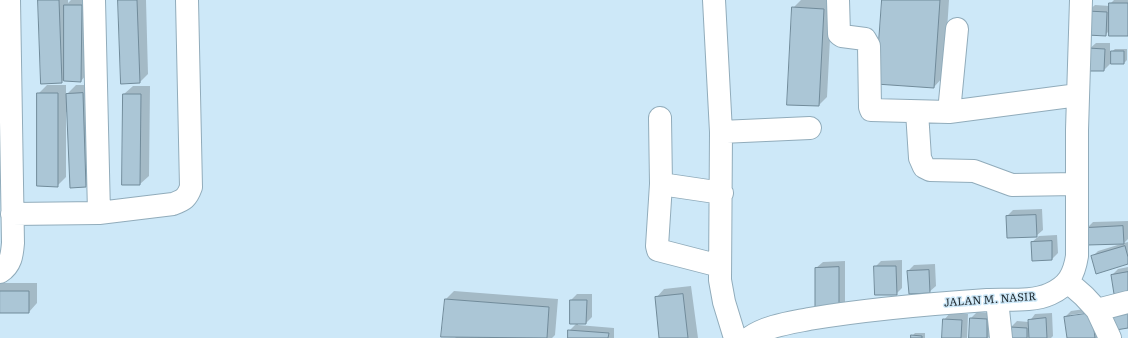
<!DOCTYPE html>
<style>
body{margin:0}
canvas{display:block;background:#cde8f8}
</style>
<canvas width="1128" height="338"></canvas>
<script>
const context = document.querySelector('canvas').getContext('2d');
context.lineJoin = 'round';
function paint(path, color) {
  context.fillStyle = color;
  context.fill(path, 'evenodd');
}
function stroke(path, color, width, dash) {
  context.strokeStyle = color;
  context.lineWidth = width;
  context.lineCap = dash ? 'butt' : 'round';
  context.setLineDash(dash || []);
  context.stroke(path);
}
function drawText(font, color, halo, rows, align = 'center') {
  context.font = font + ' Literata,serif';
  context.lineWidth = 3;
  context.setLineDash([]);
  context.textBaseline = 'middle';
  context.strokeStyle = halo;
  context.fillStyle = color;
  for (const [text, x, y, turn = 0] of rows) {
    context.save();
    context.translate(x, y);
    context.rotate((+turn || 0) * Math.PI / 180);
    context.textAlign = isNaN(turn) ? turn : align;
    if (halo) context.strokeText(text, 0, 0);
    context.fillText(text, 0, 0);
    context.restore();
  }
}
const shadow = new Path2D(`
 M39 0H68V3L71 0H88L87 74 81 81 63 80 62 82Z
 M119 0H146L148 74 140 82Z
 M801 0H832L827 97 819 105 793 8Z
 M883 0H949L944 76 934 87Z
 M1114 0H1128V35L1110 30 1105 35 1088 11 1095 5 1110 6V4Z
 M1096 43H1110V53L1115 49H1127V60L1124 63 1110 54V64L1104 70 1089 49Z
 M47 85H66V95L76 85H91L95 178 86 186 68 112H66V177L57 186 38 94Z
 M133 86H150L149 176 140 184 124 94Z
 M1042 209 1043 230 1036 236 1007 216 1013 210Z
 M1128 221V239L1124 243 1128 242V263L1092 257 1098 251 1121 244 1087 228 1093 222Z
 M1057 235 1058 253 1052 259 1032 242 1039 236Z
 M902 260V288L896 294 875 267 881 261Z
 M845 261V303L816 310V268L823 262Z
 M935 264 936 286 929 292 908 271 914 265Z
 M1128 267V291L1112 275 1118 269Z
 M0 283H37V303L29 312H0Z
 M691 286 698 338H660L656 298 664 289Z
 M454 291 558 299 555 335 552 338H455L456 337 446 299Z
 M577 294H592V317L586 323H578V325L614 328V338H569V331L577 323 571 300Z
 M1098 307 1102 338H1068L1065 317 1071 311ZM1097 311V313L1070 317V315Z
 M977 312 993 313 992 334 988 338H970L971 318Z
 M950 313 968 314 967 338H943L944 320Z
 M1052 313 1053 336 1051 338H1010L1011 327 1017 321 1029 322 1035 314Z
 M915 333H925V338H912V336Z`);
const building = new Path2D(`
 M38 0H59L62 83 41 84Z
 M118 0H137L140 83 121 84Z
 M882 0H940L934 88 876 84Z
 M1109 3H1128V36H1109Z
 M64 5H82L81 82 64 81Z
 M792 7 824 9 819 106 787 105Z
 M1087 11 1107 12 1106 36 1087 35Z
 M1088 48 1105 49 1104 71H1087Z
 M1111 51H1124V64H1111Z
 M37 93H58V187L37 186Z
 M83 93 86 187 70 188 66 94Z
 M123 94H141L140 185H122Z
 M1036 215 1037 237 1007 238 1006 216Z
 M1123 226 1124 244 1087 245 1086 228Z
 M1052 241V260L1032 261 1031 242Z
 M1125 246 1128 257V264L1096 274 1091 256Z
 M874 266H896L897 295H875Z
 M839 267V310L815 311V268Z
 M929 270 930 293 909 294 907 271Z
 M1128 272V292L1114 294 1111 275Z
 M0 291H29V313H0Z
 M683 294 688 338H659L655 297Z
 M445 299 549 307 547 338 441 337Z
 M570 300H587L586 324H570Z
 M1128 307V328L1110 331 1107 310Z
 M1092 313 1095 338H1067L1064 317Z
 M970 318 987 319V338H969Z
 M1046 318 1047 338H1029L1028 320Z
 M943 319 962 320 961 338H942Z
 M1010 327 1027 328V338H1009Z
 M568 330 609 333 608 338H568Z
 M911 335 922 336V338H911Z`);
const minor = new Path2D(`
 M94 0 99 213
 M714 0 721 132 720 280 724 302 735 338
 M838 0 839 34 842 36 865 39 869 46 870 107 871 110 949 112
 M957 29 949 112 1078 95
 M917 112 920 158 924 167 930 170 974 171 1012 185 1077 184
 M660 118 661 184 722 193
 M721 132 810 128
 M661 184 657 246 658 250 720 266
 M12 214 99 213 173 204C184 200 187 198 191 187L187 0
 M0 272C11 265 12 255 13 243L9 0
 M1068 282 1084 296 1097 310 1110 338
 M997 300 1001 338
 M1097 310 1128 302
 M749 338C766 326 789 323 809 319 868 309 928 304 987 300 1006 299 1033 302 1050 294 1068 286 1074 275 1077 256V130L1081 0`);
const streetNames = [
 ["JALAN M. NASIR",990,300,-4]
];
paint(shadow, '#0003');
paint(building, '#abc6d6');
stroke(building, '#718b9a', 1);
stroke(minor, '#91acbb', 24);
stroke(minor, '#fff', 22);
drawText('11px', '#252f35', '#cde8f8', streetNames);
</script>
